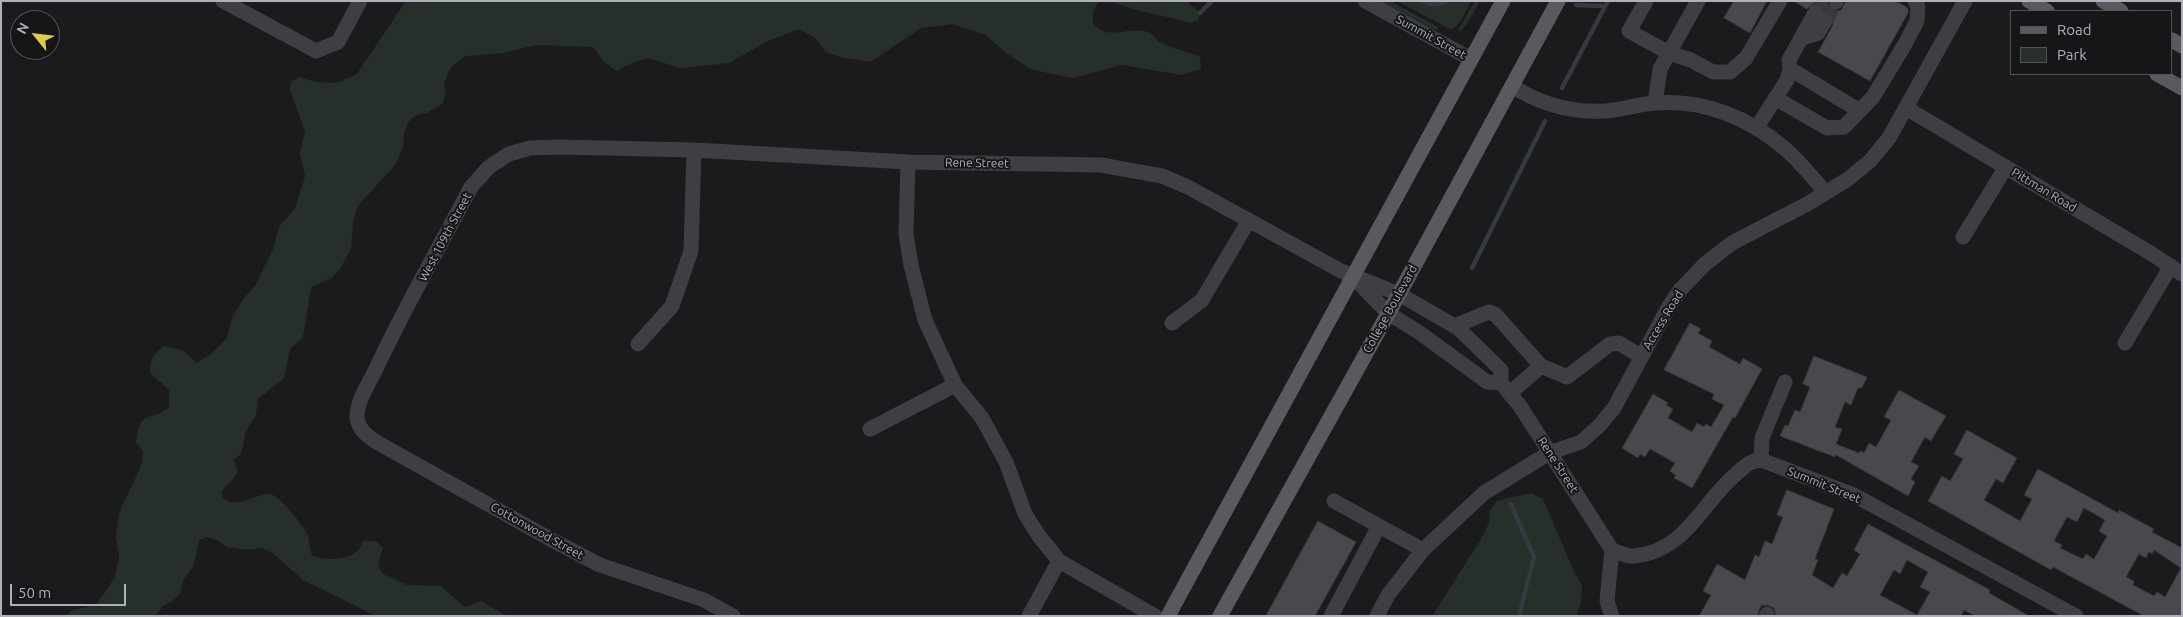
<!DOCTYPE html>
<style>
body{margin:0}
#map{position:relative;width:2183px;height:617px;overflow:hidden;background:#1b1b1d;font-family:Ubuntu,sans-serif}
canvas{display:block}
.frame{position:absolute;inset:0;border:2px solid #afb0bb;pointer-events:none}
.legend{position:absolute;left:2010px;top:10px;width:162px;height:65px;box-sizing:border-box;background:#161618;border:1px solid #535459;margin:0;padding:6px 9px;list-style:none;font-size:15px;color:#afb0bb}
.legend li{display:flex;align-items:center;gap:10px;height:25px}
.legend b{width:25px;border:1px solid #535459}
.north{position:absolute;left:10px;top:10px;width:50px;height:50px;box-sizing:border-box;background:#161618;border:1px solid #535459;border-radius:50%;rotate:299deg;font-size:14px;font-weight:700;line-height:20px;text-align:center;color:#afb0bb}
.north::after{content:'';display:block;margin:auto;width:18px;height:22px;background:#dfcb51;clip-path:polygon(50% 0,100% 100%,50% 72%,0 100%)}
.scale{position:absolute;left:10px;top:584px;width:116px;height:22px;box-sizing:border-box;border:2px solid #afb0bb;border-top:0;padding-left:6px;font-size:15px;line-height:18px;white-space:nowrap;color:#afb0bb;-webkit-text-stroke:4px #161618;paint-order:stroke}
</style>
<div id="map">
<canvas width="2183" height="617"></canvas>
<div class="frame"></div>
<ul class="legend">
<li><b style="height:6px;background:#595960"></b>Road</li>
<li><b style="height:14px;background:#272f2a"></b>Park</li>
</ul>
<div class="north">N</div>
<div class="scale">50 m</div>
</div>
<script>
const context = document.querySelector('canvas').getContext('2d');
context.lineJoin = 'round';
function paint(path, color) {
  context.fillStyle = color;
  context.fill(path, 'evenodd');
}
function stroke(path, color, width, dash) {
  context.strokeStyle = color;
  context.lineWidth = width;
  context.lineCap = dash ? 'butt' : 'round';
  context.setLineDash(dash || []);
  context.stroke(path);
}
function drawText(font, color, halo, rows, align = 'center') {
  context.font = font + ' Ubuntu,sans-serif';
  context.lineWidth = 4;
  context.setLineDash([]);
  context.textBaseline = 'middle';
  context.strokeStyle = halo;
  context.fillStyle = color;
  for (const [text, x, y, turn = 0] of rows) {
    context.save();
    context.translate(x, y);
    context.rotate((+turn || 0) * Math.PI / 180);
    context.textAlign = isNaN(turn) ? turn : align;
    if (halo) context.strokeText(text, 0, 0);
    context.fillText(text, 0, 0);
    context.restore();
  }
}
const green = new Path2D(`
 M406 1H1186L1200 13 1198 20 1190 23C1172 17 1155 15 1137 10 1120 6 1119 1 1099 2L1093 11V24C1111 41 1124 27 1144 31 1150 32 1155 38 1160 42 1169 48 1188 51 1200 57L1201 69 1181 75 1122 65 1073 78 1048 73 1030 69 1005 52 986 35 953 24 921 28 870 62 840 57 826 52 814 37 799 29 766 42 729 63 680 68 648 58 632 63 617 71 604 62 593 47 535 45 503 53 466 56 451 67 444 83 446 94 442 104 427 113 417 115 409 121 404 134 403 148 395 165 357 207 353 223 351 249 340 269 331 278 311 287 303 337 290 349 284 378 258 399 256 415 246 431 241 454 233 460 238 471C233 481 225 484 221 494 233 516 260 487 275 496 283 501 305 527 308 536 310 542 309 548 312 555 323 561 348 561 357 551 360 549 362 544 363 541 372 540 378 541 383 548L378 565 383 574 407 585 441 586 465 607 481 601 507 616H376L303 580 273 553 262 548 248 550 227 547 217 540 206 537 199 540 194 565 183 580 181 592 173 601 163 606 156 616H67L70 611 96 605 115 577 119 557 116 537 119 513 142 464 143 451 136 443C139 411 146 422 169 408V390L150 373C150 359 153 354 164 346L183 350 196 363 210 355 227 338 232 318 243 299 255 286 273 249 280 225 295 209 305 176 300 153 305 132 290 90 291 81 300 77 316 82 337 83 357 74Z
 M1381 1H1390L1438 27 1437 30 1431 28Z
 M1397 1H1471L1461 21 1452 30Z
 M1475 1H1480L1467 24 1459 32 1458 30Z
 M1531 493 1543 499 1572 567 1582 586 1581 603 1576 616H1432L1480 541 1489 523 1490 510 1497 501Z`);
const water = new Path2D(`
 M1418 1H1451C1441 9 1428 7 1418 1Z`);
const stream = new Path2D(`
 M1576 5 1604 6
 M1200 13 1212 1
 M1562 88 1608 1
 M1472 268 1545 121
 M1511 504 1534 557 1519 616`);
const building = new Path2D(`
 M1734 1H1767L1750 33 1724 18Z
 M1794 1H1827L1828 7 1836 11 1841 10 1846 1H1896L1908 8V13L1870 81 1818 52 1833 25V16L1824 12 1819 5H1811L1807 9Z
 M1690 323 1701 329 1698 333 1712 341 1709 347 1740 364 1743 358 1762 369 1735 418 1733 417 1692 488 1674 478 1676 475 1670 471 1675 463 1650 449 1645 457 1640 454 1638 458 1622 448 1653 394 1668 403 1666 405 1673 409 1668 418 1692 432 1697 423 1704 427 1706 424 1711 427 1724 405 1712 399 1714 394 1664 370Z
 M1814 356 1867 377 1862 388H1858L1851 405 1845 402 1835 427 1842 429 1836 444 1859 453 1861 451 1864 453 1869 443 1876 447 1891 420 1884 417 1899 390 1946 416 1931 441 1925 437 1911 462 1919 466 1911 479 1915 482 1908 496 1836 455 1835 457 1780 436 1785 425 1788 426 1795 410 1800 412 1810 387 1803 384Z
 M1967 430 2017 458 2003 483 1996 479 1984 500 2020 521 2032 499 2024 495 2038 469 2118 513 2119 510 2154 529 2152 532 2182 548V616H2144L2053 567 2051 570 1928 501 1942 476 1950 481 1963 459 1954 454ZM2084 508 2105 520 2099 531 2107 536 2094 559 2086 554 2083 559 2060 548 2062 545 2054 541 2067 517 2077 522ZM2154 550 2181 568 2165 597 2157 592 2154 596 2133 585 2134 581 2126 577 2139 554 2146 558 2149 552 2152 554Z
 M1787 490 1834 509 1815 559 1818 560 1812 575 1833 588 1842 573 1847 576 1860 554 1854 550 1868 524 1990 590 1989 593 2029 616H1975L1964 610 1961 616H1776L1774 608 1767 605 1761 606 1757 616H1699L1711 595 1703 591 1717 564 1745 580 1755 555 1759 557 1765 541 1772 544 1783 517 1777 515ZM1907 560 1928 572 1920 587 1930 592 1917 615 1880 595 1894 570 1900 574Z
 M1318 521 1356 542 1340 571 1315 616H1266Z`);
const minorTunnel = new Path2D(`
 M1815 13 1823 1
 M1825 21 1836 2`);
const minor = new Path2D(`
 M223 1 316 51 338 42 360 1
 M1365 1 1471 59
 M1646 1 1629 31 1669 53 1691 60 1713 72H1730L1746 58 1780 1
 M1836 2V1
 M1802 38 1818 33 1825 21
 M1790 69 1860 111
 M1512 86C1540 104 1573 113 1606 111 1622 110 1638 104 1655 103 1702 99 1748 117 1784 148 1799 160 1812 177 1825 192
 M1775 98 1827 128 1844 127 1873 97 1905 44 1917 21 1918 7 1915 1
 M1655 103 1660 69 1698 1
 M1906 108 2152 254 2182 274
 M1757 127 1787 80 1790 69 1789 60 1815 13
 M908 162 906 234 911 265 925 320 955 385 982 418 1006 462 1025 514 1039 536 1059 561 1029 616
 M1963 237 2006 167
 M1356 280 1388 313 1420 333 1487 382 1501 383
 M1172 323 1202 300 1248 222
 M1454 326 1489 312 1496 315 1541 366 1510 393
 M2125 343 2171 266
 M638 344 672 306 691 251 694 150
 M1541 366 1567 377 1610 344 1619 343 1642 357
 M870 429 955 385
 M1761 460 1762 438 1785 382
 M1334 501 1379 526
 M1612 550C1618 552 1627 557 1634 556 1686 551 1701 504 1735 475 1744 467 1749 461 1761 460L1854 495 2076 616
 M1612 550 1607 601 1612 616
 M1059 561 1155 616
 M733 616 704 600 600 565 552 540 378 443C369 437 358 430 357 417 357 401 368 385 375 371 404 308 439 248 471 187L489 167 509 154 530 148 557 147 694 150 908 162 1101 165 1162 176 1188 187 1341 271 1399 294 1458 328 1501 370V383L1520 406 1612 550
 M1331 616 1379 526 1423 550
 M1377 616 1388 595 1423 550 1484 493 1549 453 1581 442 1599 426 1614 408 1668 308 1680 290 1705 264 1732 243 1809 203 1848 179 1870 161 1889 138 1965 1
 M1766 616 1767 614`);
const major = new Path2D(`
 M2029 1 2047 11
 M2103 1 2121 11
 M2172 40 2182 46
 M2157 74 2182 88
 M1168 616 1503 1
 M1220 616 1399 294 1558 1`);
const streetNames = [
 ["Summit Street",1431,37,29],
 ["Rene Street",977,163,1],
 ["Pittman Road",2044,190,31],
 ["West 109th Street",445,237,-62],
 ["College Boulevard",1390,309,-61],
 ["Access Road",1663,320,-59],
 ["Rene Street",1558,465,57],
 ["Summit Street",1824,485,22],
 ["Cottonwood Street",537,531,29]
];
paint(green, '#272f2a');
paint(water, '#343942');
stroke(stream, '#343942', 4.5);
paint(building, '#49484d');
stroke(building, '#363539', 1);
stroke(minorTunnel, '#39393d', 15, [15, 8]);
stroke(minor, '#3f3e44', 15);
stroke(major, '#595960', 15);
drawText('12px', '#afb0bb', '#161618', streetNames);
</script>
